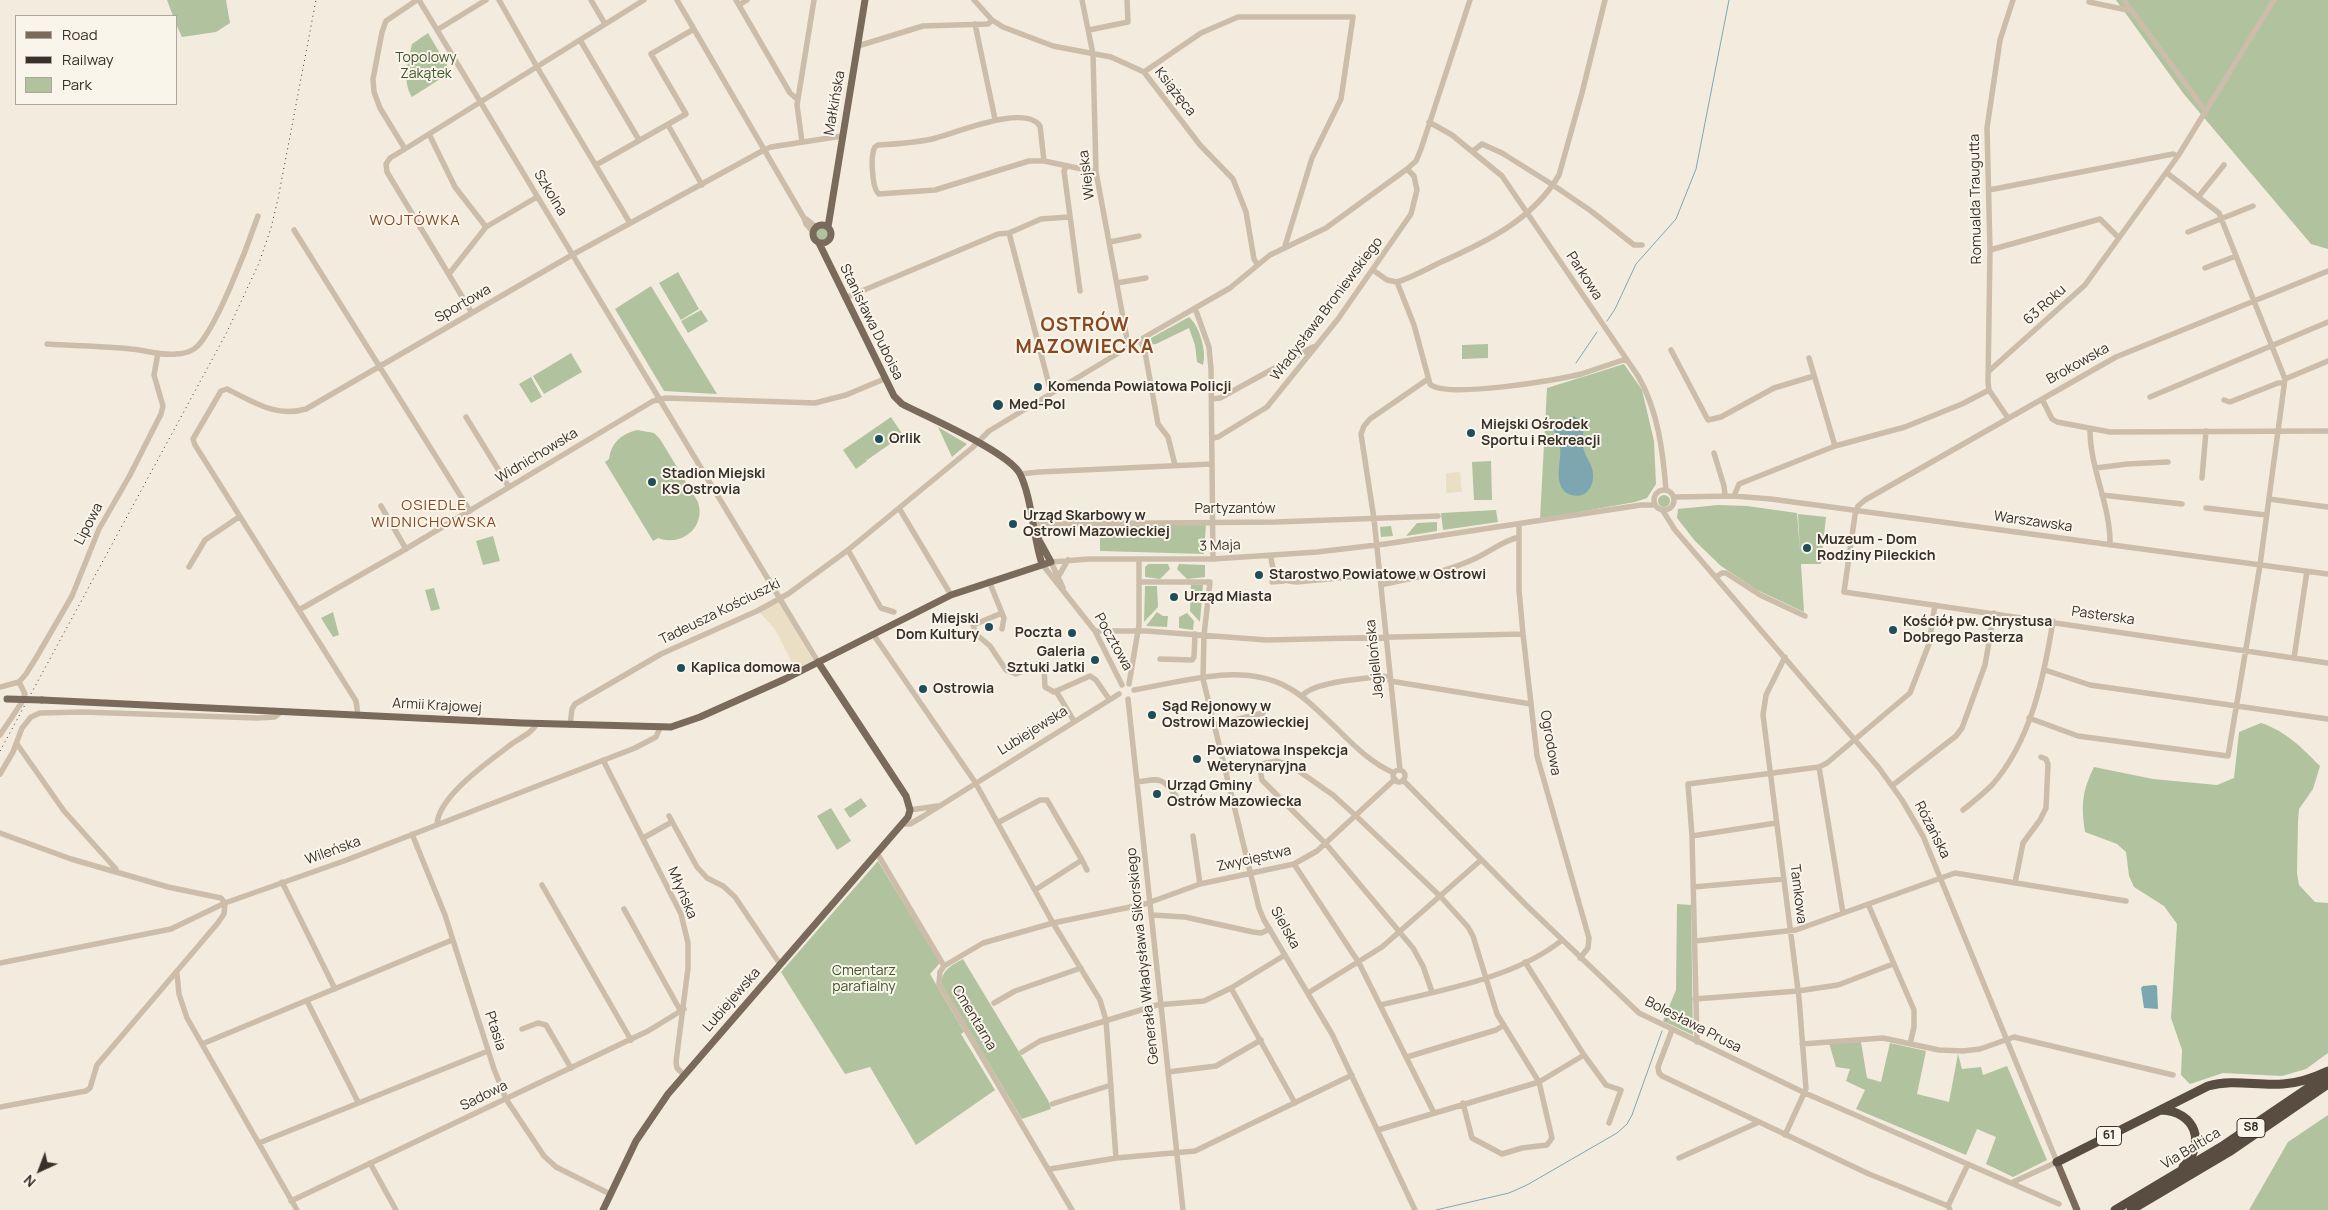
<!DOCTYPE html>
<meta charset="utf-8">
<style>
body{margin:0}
#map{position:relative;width:2328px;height:1210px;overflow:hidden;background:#f3ecde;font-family:Manrope,sans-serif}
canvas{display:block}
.legend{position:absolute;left:15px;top:15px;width:162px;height:90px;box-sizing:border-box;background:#faf5eb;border:1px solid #aca69d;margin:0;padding:6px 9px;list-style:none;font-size:15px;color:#383029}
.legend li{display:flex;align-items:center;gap:10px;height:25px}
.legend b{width:25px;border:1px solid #aca69d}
.north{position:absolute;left:15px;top:1145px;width:50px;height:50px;-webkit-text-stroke:4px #faf5eb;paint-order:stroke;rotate:223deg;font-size:14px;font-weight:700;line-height:20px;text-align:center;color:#383029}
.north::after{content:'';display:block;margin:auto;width:18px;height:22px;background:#383029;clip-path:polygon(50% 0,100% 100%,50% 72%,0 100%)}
</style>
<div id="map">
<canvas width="2328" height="1210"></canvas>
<ul class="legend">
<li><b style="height:6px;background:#7a6a5b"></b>Road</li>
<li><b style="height:6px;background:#383029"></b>Railway</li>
<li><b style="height:14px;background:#b1c29e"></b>Park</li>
</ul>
<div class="north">N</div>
</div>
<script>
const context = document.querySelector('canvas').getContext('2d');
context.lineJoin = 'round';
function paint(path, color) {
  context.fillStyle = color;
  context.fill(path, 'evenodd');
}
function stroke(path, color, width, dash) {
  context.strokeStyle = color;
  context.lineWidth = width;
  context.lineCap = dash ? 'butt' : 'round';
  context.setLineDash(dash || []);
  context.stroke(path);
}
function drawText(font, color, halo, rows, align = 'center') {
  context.font = font + ' Manrope,sans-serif';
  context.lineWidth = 4;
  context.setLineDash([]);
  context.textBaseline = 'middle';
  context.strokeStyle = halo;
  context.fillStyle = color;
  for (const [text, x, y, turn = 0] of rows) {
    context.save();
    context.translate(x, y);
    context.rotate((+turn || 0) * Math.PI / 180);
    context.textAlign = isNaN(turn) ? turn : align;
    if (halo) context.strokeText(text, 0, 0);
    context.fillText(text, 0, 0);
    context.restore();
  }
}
const green = new Path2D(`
 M167 0H226L230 23 216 32 182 37 176 24V16H173Z
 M2116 0H2328V249L2311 244 2183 93Z
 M428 33 451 72 412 97C402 82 408 61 412 44Z
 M816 234a6 6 0 1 1 12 0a6 6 0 1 1-12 0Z
 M678 272 699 309 681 320 659 283Z
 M651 286 717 394 664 391 615 309Z
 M701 310 708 321 688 333 681 321Z
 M1189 317C1200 326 1207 353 1203 365L1197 362 1195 345 1189 328 1156 344 1148 345 1151 338Z
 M1488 344V358L1462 359V345Z
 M571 353 582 372 544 394 533 376Z
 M1624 364 1642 390 1654 441 1656 484 1647 498 1635 502 1540 519 1547 388Z
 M531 377 542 397 531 403 519 384Z
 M891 417 903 435 867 460 865 457 867 461 856 469 843 450Z
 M938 427 967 444 952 457Z
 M637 430 654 433 660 439 698 502C706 527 682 547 658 538L653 541 605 462 609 459C611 443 621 434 637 430Z
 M1491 461 1492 500H1474L1472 462Z
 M1658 501a6 6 0 1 1 12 0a6 6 0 1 1-12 0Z
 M1718 505 1747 506 1797 513 1800 551 1798 514 1826 517 1821 564H1801L1804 612 1757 590 1721 566 1695 541 1677 518 1678 509Z
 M1496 510 1498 522 1443 530 1441 513Z
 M1437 522V531L1406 536 1417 523Z
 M1206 523 1204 554 1100 551V527Z
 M1391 526 1393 536 1381 537 1380 527Z
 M493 536 500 561 483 565 476 541Z
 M1148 564H1168L1170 569 1160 579 1145 577V567Z
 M1179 564 1205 565V577L1187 579 1177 569Z
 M1191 584 1203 585 1200 622 1190 611Z
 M1145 586H1157L1158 607 1144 622Z
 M434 588 440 609 431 611 425 590Z
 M333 612 339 635 333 637 321 618Z
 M1157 612 1163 616H1168L1167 627 1146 626Z
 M1187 613 1194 621 1193 630 1179 628V617Z
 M2261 723C2286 731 2302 748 2320 766L2313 789 2299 809 2298 822 2297 873 2299 885 2315 902 2328 903V1053L2306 1069 2282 1076 2223 1073 2190 1084 2181 1075 2182 1050 2171 1018 2177 924 2164 906 2134 887 2129 876 2126 852 2117 844 2085 832C2081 804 2082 792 2094 767L2153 779 2217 785 2234 778 2239 732Z
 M861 798 867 806 850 818 844 809Z
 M831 808 851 841 837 850 817 816Z
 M878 861 940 963 930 974 964 1032 961 1034 995 1090 916 1145 870 1067 845 1074 781 972Z
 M1677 904 1691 905 1693 1035 1663 1021 1676 990Z
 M963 959 1048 1100 1051 1109 1022 1119 942 985C940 971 952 965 963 959Z
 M1861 1042 1867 1078 1881 1082 1890 1043 1926 1051 1917 1094 1949 1102 1958 1054 1962 1069 1981 1067 1983 1075 2007 1066 2047 1160 2013 1177 1986 1164 1996 1137 1977 1129 1966 1155 1856 1109 1865 1090 1846 1081 1850 1069 1836 1067 1829 1043Z
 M2328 1115V1210H2249L2288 1142Z`);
const plaza = new Path2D(`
 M1460 472 1462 492 1446 493V473Z
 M779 600 813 661 793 672 791 661 775 629 758 611Z`);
const water = new Path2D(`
 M1574 416C1586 427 1583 431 1583 445 1583 455 1593 464 1593 474 1594 491 1581 502 1565 492 1552 478 1564 458 1559 440 1558 436 1555 434 1553 429L1556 421 1568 420Z
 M2155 985 2157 986 2158 1009 2144 1008 2141 988 2143 986Z`);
const stream = new Path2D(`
 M1607 321 1615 309 1636 264 1676 219 1696 169 1729 0
 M1576 363 1597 332
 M1666 1021 1671 1007
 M1436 1210 1509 1193 1527 1185 1617 1133 1627 1124 1632 1115 1662 1031`);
const minor = new Path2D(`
 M419 0 818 662
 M499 0 537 67 630 223
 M591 0 605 24
 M677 0 804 218 806 224 813 232
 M736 0 790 93 797 99
 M974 0 992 20 1003 27 1053 46 1111 57 1144 72 1200 145 1233 179 1246 212 1254 259 1257 264
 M1082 0 1093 54 1096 172 1127 339 1130 345
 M2124 0 2206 112
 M2089 2 2132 11
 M739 5 747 0
 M975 24 995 119
 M437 30 486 0
 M1089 30 1128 22 1127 0
 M580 40 639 140
 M858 46 923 26 988 24 992 20
 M1144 72 1201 33 1238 17H1353L1341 99 1312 158 1285 246
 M1429 122 1452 135 1502 176 1638 376C1658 410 1663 452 1666 490
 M668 125 702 185
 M429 134 455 187 486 227
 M802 142 797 105 814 0
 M405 149 380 108 374 92 373 79 382 32 386 21 417 0
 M1473 151 1482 144 1502 153 1553 185 1591 211 1634 245H1642
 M1044 161 1040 126C1025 103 954 134 932 139 914 143 896 144 878 145L875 147C870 155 872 189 879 194L935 190 1029 161H1044L1096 172
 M596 165 686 114 651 54 694 29
 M1066 167 1064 171 1080 291
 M1989 190 2173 154 2178 156
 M2199 196 2224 165
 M806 219 816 227
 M294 230 470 511
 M2188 232 2253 206
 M1009 233 1051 392
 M1110 242 1139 236
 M1990 250 2100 219 2119 238
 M2205 268 2236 256
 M1373 270 1387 280 1397 282C1411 278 1425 270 1439 263 1484 243 1533 220 1559 175L1582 93 1605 0
 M2328 271 2116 357 1865 500 1858 506 1855 515 1844 592 2328 663
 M449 274 486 227 537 197
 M1397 282 1414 325 1430 384C1444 399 1559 380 1581 374 1596 369 1611 364 1626 359
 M1117 283 1146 278
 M845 298 998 234 1009 233 1041 219 1069 217
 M1195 308 1209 347 1211 369 1213 559
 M472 313 387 172 386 164 390 158 405 149 644 0
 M1140 340 1145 352 1158 424 1168 437 1175 465
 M47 344C75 346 103 346 131 349 145 350 161 356 176 354 181 354 189 352 194 349 214 336 249 242 258 216
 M1671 350 1708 420 1721 417 1774 388 1814 376
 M1809 358 1835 446
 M1989 371 2085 285 2178 156 2274 0
 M2285 379 2328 361
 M2150 397 2328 322
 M1212 399 1220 398 1313 347
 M2042 399 2052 419 2057 422 2110 432 2328 431
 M2224 400 2230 402 2278 383H2284
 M466 417 509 487
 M2008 418 1989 390 1988 382 1990 250 1987 128 2000 40 2013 0
 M2090 430C2090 469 2111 506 2110 545
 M1213 438 1218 437 1267 407 1338 319 1411 214 1417 190 1414 176 1407 169
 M1714 453 1724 486 1725 495
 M2096 468 2127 464 2168 462
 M1020 474 1039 472 1212 464
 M2202 478 2206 431
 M1654 500a10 10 0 1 1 20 0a10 10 0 1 1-20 0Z
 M2102 495 2182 504
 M1734 496 1739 484 1835 446 1905 427 1962 404 1989 390
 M1674 497 1734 496 1771 499 2328 574
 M2269 499 2328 507
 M381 506 406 549
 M899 508 951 595
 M2206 508 2266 515
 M1663 511 1675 530 1879 768 1902 800 1923 836 2057 1162 2011 1183
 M1033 524 1276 522 1438 516
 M1519 524V590L1523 634 1537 756 1589 938 1588 948 1580 958
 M848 550 881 608 894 612
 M1271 556C1272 575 1279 581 1297 582L1379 574
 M1042 564 1095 631 1122 685
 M189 567 205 540 239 517
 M1058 577 1068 560
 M1716 577 1722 573H1726L1760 595 1805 616
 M989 581 1002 613 973 625 976 634 990 646 1006 670 1016 674 1040 663 1044 668 1045 687 1054 692 1090 676 1096 680 1109 699
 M1139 582H1210L1204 635 1203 679 1259 908 1264 920 1332 1034 1415 1210
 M1272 582 1284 581
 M1381 585C1412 578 1444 573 1474 559 1490 552 1502 541 1519 537
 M1063 588 1051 562 1089 559H1213L1317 552 1385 544 1641 505H1655
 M299 610 399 553 653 401 666 398 815 403 846 395 884 379
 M1002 629 1004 618 1002 613
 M1095 631H1146L1267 640 1523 634
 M873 634 975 782 1053 923 1100 1000 1106 1020 1116 1158
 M1785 657 1766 695 1763 715 1799 998 1806 1089 1785 1135
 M2294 658 2307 571
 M1160 659 1192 660 1194 657 1195 634
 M2045 670 2090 685 2328 719
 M1390 681 1531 704
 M1129 684 1139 625V559
 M0 687 19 682 26 674 36 658 72 596 99 529 130 475 161 414 163 406 154 375 158 353
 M1134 690C1182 682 1242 662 1287 687 1303 695 1316 709 1329 721 1349 740 1368 762 1394 773
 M1056 691 1074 721
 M1302 696C1314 681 1370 678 1389 676
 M1128 699 1183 1210
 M358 715 356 701 195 445 193 439 221 391 227 389C254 402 276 418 306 409L572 255 764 150 771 147 842 136
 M2029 718 2078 736 2228 756 2260 565 2285 379 2219 213 2167 173
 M570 725 572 709 575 704 661 654 757 611 788 594 848 550 972 448 989 431 1150 334 1230 288 1270 255 1326 228 1407 169 1416 161 1421 149 1470 0
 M1215 725 1263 713
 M0 735 22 702 25 694 19 682
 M17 744 64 811 116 869
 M603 760 681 914 688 943V968L676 1062 677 1068 684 1075
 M1259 764 1262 780 1326 844 1413 948 1423 966 1432 992
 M1819 767 1843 913
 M1400 770 1374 519 1361 434 1364 426 1370 419 1428 379
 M1393 776a6 6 0 1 1 12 0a6 6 0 1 1-12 0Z
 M1226 771 1277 761 1293 767 1333 795 1355 815 1441 897 1468 927 1473 936 1497 1014 1539 1082 1552 1138 1547 1145 1522 1148 1502 1154 1472 1138 1463 1103
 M0 774 13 752 22 728 31 717 40 713 83 712 257 718 275 717 281 712
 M1403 780 1526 905 1639 1013 1805 1093 2059 1204
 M1137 782C1160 779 1161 776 1176 796
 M1893 785 1956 736 1962 728 1985 665 1994 613
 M910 810 937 806
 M1963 810C1973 802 1983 794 1992 785 2031 741 2044 677 2053 621
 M669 816 697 867 707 878 723 886 735 897 780 964
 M999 822 1040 800H1047L1082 860 1035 890
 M437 824C439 795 491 760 513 743 522 737 532 733 537 723
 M904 824H910L922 817 1119 694
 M0 833 71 859 168 887 221 898 225 903
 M412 834 445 915 494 1069 506 1099 544 1156 556 1167 610 1194
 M1193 836 1200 884
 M1692 836 1776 823
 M643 838 672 822
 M877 853 944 966 940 972 939 984 1072 1210
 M1082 860 1087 870
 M1294 864 1359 963 1434 1113
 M282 882 335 989
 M2015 883 2023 843 2040 820 2046 808 2048 764 2046 759 2041 757
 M542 885 631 1040
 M1693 887 1784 879
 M1868 904 1914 1010V1027L1910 1044
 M624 909 680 1010
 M1152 915 1185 917 1253 932 1261 933 1270 929
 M1695 941 1796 930 1955 873 2126 901
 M1525 962 1584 1055 1606 1085 1621 1090 1609 1123
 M0 963 171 929 225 903 344 861 635 748 656 737 660 728
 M944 966 983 943 1053 923 1145 904 1200 884 1294 864 1317 851 1395 779
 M177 974 179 994 187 1018 297 1210
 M1231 988 1295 1103
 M1308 993 1382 947 1481 860
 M1695 999 1798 991 1838 985 1893 964
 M307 1001 358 1102
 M994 1003 1015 991 1081 968
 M1381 1005C1437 991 1516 978 1562 940
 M522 1029 538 1023 546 1025 571 1068
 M1672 1030 1658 1067 1659 1073 1662 1076 1869 1174 1948 1206
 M1697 1042 1692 836 1688 784 1819 767 1827 763 1910 693 1929 644 1935 605
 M202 1044 452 940
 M1802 1044 1883 1038 1939 1050 1963 1051 1980 1049 2014 1037 2173 1075
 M1022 1052 1040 1041 1157 1005 1204 1001 1231 988 1285 955
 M1407 1057 1496 1030 1504 1025
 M1168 1072 1216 1066 1261 1040
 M1052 1104 1111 1085
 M0 1107 86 1091 90 1088 97 1065 217 924 224 914 225 903
 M1378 1130 1539 1082 1584 1055
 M259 1143 488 1051
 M1679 1158 1759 1122
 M370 1163 396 1210
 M1050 1169 1116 1158 1195 1151 1352 1075
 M291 1201 648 1031 684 1009
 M1950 1210 1948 1206 1968 1164`);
const major = new Path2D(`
 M813 234a9 9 0 1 1 18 0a9 9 0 1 1-18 0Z
 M828 227 865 0
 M819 243 894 396 902 404C927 417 1009 452 1020 474 1032 498 1033 537 1042 564
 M42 700 522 723 671 727 700 717 785 679 951 595 1051 562 1034 531
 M2057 1162 2077 1210
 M603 1210 636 1141 668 1094 908 817 910 810 906 796 818 662`);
const highway = new Path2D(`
 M2161 1110C2195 1111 2207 1143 2183 1167
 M2057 1162 2208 1086C2233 1079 2257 1086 2283 1084 2300 1083 2313 1078 2328 1071
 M2115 1210 2224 1145 2326 1076
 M2131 1210 2229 1152 2328 1084`);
const rail = new Path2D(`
 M0 751 227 332 259 263 271 228 278 199 316 0`);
const majorBridge = new Path2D(`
 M7 699 42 700`);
const markers = [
 [1038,387,5,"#1f4e5a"],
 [998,405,6,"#1f4e5a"],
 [1471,433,5,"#1f4e5a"],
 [879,439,5,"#1f4e5a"],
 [652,482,5,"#1f4e5a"],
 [1013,524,5,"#1f4e5a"],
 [1807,548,5,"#1f4e5a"],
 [1259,575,5,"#1f4e5a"],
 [1174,597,5,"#1f4e5a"],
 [989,627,5,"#1f4e5a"],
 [1893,630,5,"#1f4e5a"],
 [1072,633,5,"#1f4e5a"],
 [1095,660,5,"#1f4e5a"],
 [681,668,5,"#1f4e5a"],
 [923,689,5,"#1f4e5a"],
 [1152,715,5,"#1f4e5a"],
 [1197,759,5,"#1f4e5a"],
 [1157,794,5,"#1f4e5a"]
];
const shields = [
 [2251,1128,28],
 [2109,1136,25]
];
const shieldNames = [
 ["S8",2251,1128],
 ["61",2109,1136]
];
const parkNames = [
 ["Topolowy",426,58],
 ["Zakątek",426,74],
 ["Cmentarz",864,971],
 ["parafialny",864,987]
];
const streetNames = [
 ["Książęca",1175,92,52],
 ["Małkińska",835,103,-80],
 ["Wiejska",1087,175,-97],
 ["Szkolna",550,193,59],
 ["Romualda Traugutta",1976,199,-91],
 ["Parkowa",1584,276,57],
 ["Sportowa",463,304,-30],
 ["63 Roku",2045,305,-42],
 ["Władysława Broniewskiego",1327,309,-53],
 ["Stanisława Duboisa",871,322,64],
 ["Brokowska",2078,364,-29],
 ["Widnichowska",537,456,-31],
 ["Partyzantów",1235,509],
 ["Warszawska",2033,522,8],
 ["Lipowa",89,524,-63],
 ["3 Maja",1220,546,-2],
 ["Tadeusza Kościuszki",720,612,-26],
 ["Pasterska",2103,616,8],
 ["Pocztowa",1113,642,61],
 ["Jagiellońska",1375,659,-96],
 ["Armii Krajowej",437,706,3],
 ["Lubiejewska",1033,731,-32],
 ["Ogrodowa",1550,743,80],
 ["Różańska",1932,830,63],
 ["Wileńska",333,851,-20],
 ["Zwycięstwa",1254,859,-13],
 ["Młyńska",682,893,67],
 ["Tamkowa",1798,894,83],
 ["Sielska",1285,928,61],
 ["Generała Władysława Sikorskiego",1143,956,-96],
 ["Lubiejewska",732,1000,-49],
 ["Cmentarna",974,1018,59],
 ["Bolesława Prusa",1693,1025,27],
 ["Ptasia",495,1031,72],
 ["Sadowa",484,1096,-26],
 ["Via Baltica",2191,1149,-31]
];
const poiNames = [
 ["Komenda Powiatowa Policji",1048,387],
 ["Med-Pol",1009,405],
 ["Miejski Ośrodek",1481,425],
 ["Sportu i Rekreacji",1481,441],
 ["Orlik",889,439],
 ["Stadion Miejski",662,474],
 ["KS Ostrovia",662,490],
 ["Urząd Skarbowy w",1023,516],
 ["Ostrowi Mazowieckiej",1023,532],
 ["Muzeum - Dom",1817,540],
 ["Rodziny Pileckich",1817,556],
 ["Starostwo Powiatowe w Ostrowi",1269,575],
 ["Urząd Miasta",1184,597],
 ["Miejski",979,619,"right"],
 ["Dom Kultury",979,635,"right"],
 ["Kościół pw. Chrystusa",1903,622],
 ["Dobrego Pasterza",1903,638],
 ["Poczta",1062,633,"right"],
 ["Galeria",1085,652,"right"],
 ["Sztuki Jatki",1085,668,"right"],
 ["Kaplica domowa",691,668],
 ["Ostrowia",933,689],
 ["Sąd Rejonowy w",1162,707],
 ["Ostrowi Mazowieckiej",1162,723],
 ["Powiatowa Inspekcja",1207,751],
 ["Weterynaryjna",1207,767],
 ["Urząd Gminy",1167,786],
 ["Ostrów Mazowiecka",1167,802]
];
const neighbourhoodNames = [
 ["WOJTÓWKA",415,221],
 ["OSIEDLE",434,506],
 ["WIDNICHOWSKA",434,523]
];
const districtNames = [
 ["OSTRÓW",1085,326],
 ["MAZOWIECKA",1085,348]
];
paint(green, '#b1c29e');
paint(plaza, '#eadfc5');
paint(water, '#7da7b0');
stroke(stream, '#7da7b0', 1);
stroke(minor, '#cbbdaa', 5.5);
stroke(major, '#7a6a5b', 7);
stroke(highway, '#594c41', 9);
stroke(rail, '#383029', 1, [1, 4]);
stroke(majorBridge, '#7a6a5b', 7);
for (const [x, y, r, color] of markers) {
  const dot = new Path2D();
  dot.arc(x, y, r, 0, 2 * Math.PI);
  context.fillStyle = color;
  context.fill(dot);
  stroke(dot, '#faf5eb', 2);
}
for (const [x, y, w] of shields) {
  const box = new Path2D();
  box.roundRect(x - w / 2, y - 9.5, w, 19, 4);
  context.fillStyle = '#faf5eb';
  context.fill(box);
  stroke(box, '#383029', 1);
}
drawText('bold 12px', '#383029', null, shieldNames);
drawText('14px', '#42572d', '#faf5eb', parkNames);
drawText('14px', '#383029', '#faf5eb', streetNames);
drawText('bold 14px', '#383029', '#faf5eb', poiNames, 'left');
context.letterSpacing = '1px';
drawText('15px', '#874822', '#faf5eb', neighbourhoodNames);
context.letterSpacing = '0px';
context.letterSpacing = '1px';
drawText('bold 19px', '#874822', '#faf5eb', districtNames);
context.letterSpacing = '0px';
</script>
